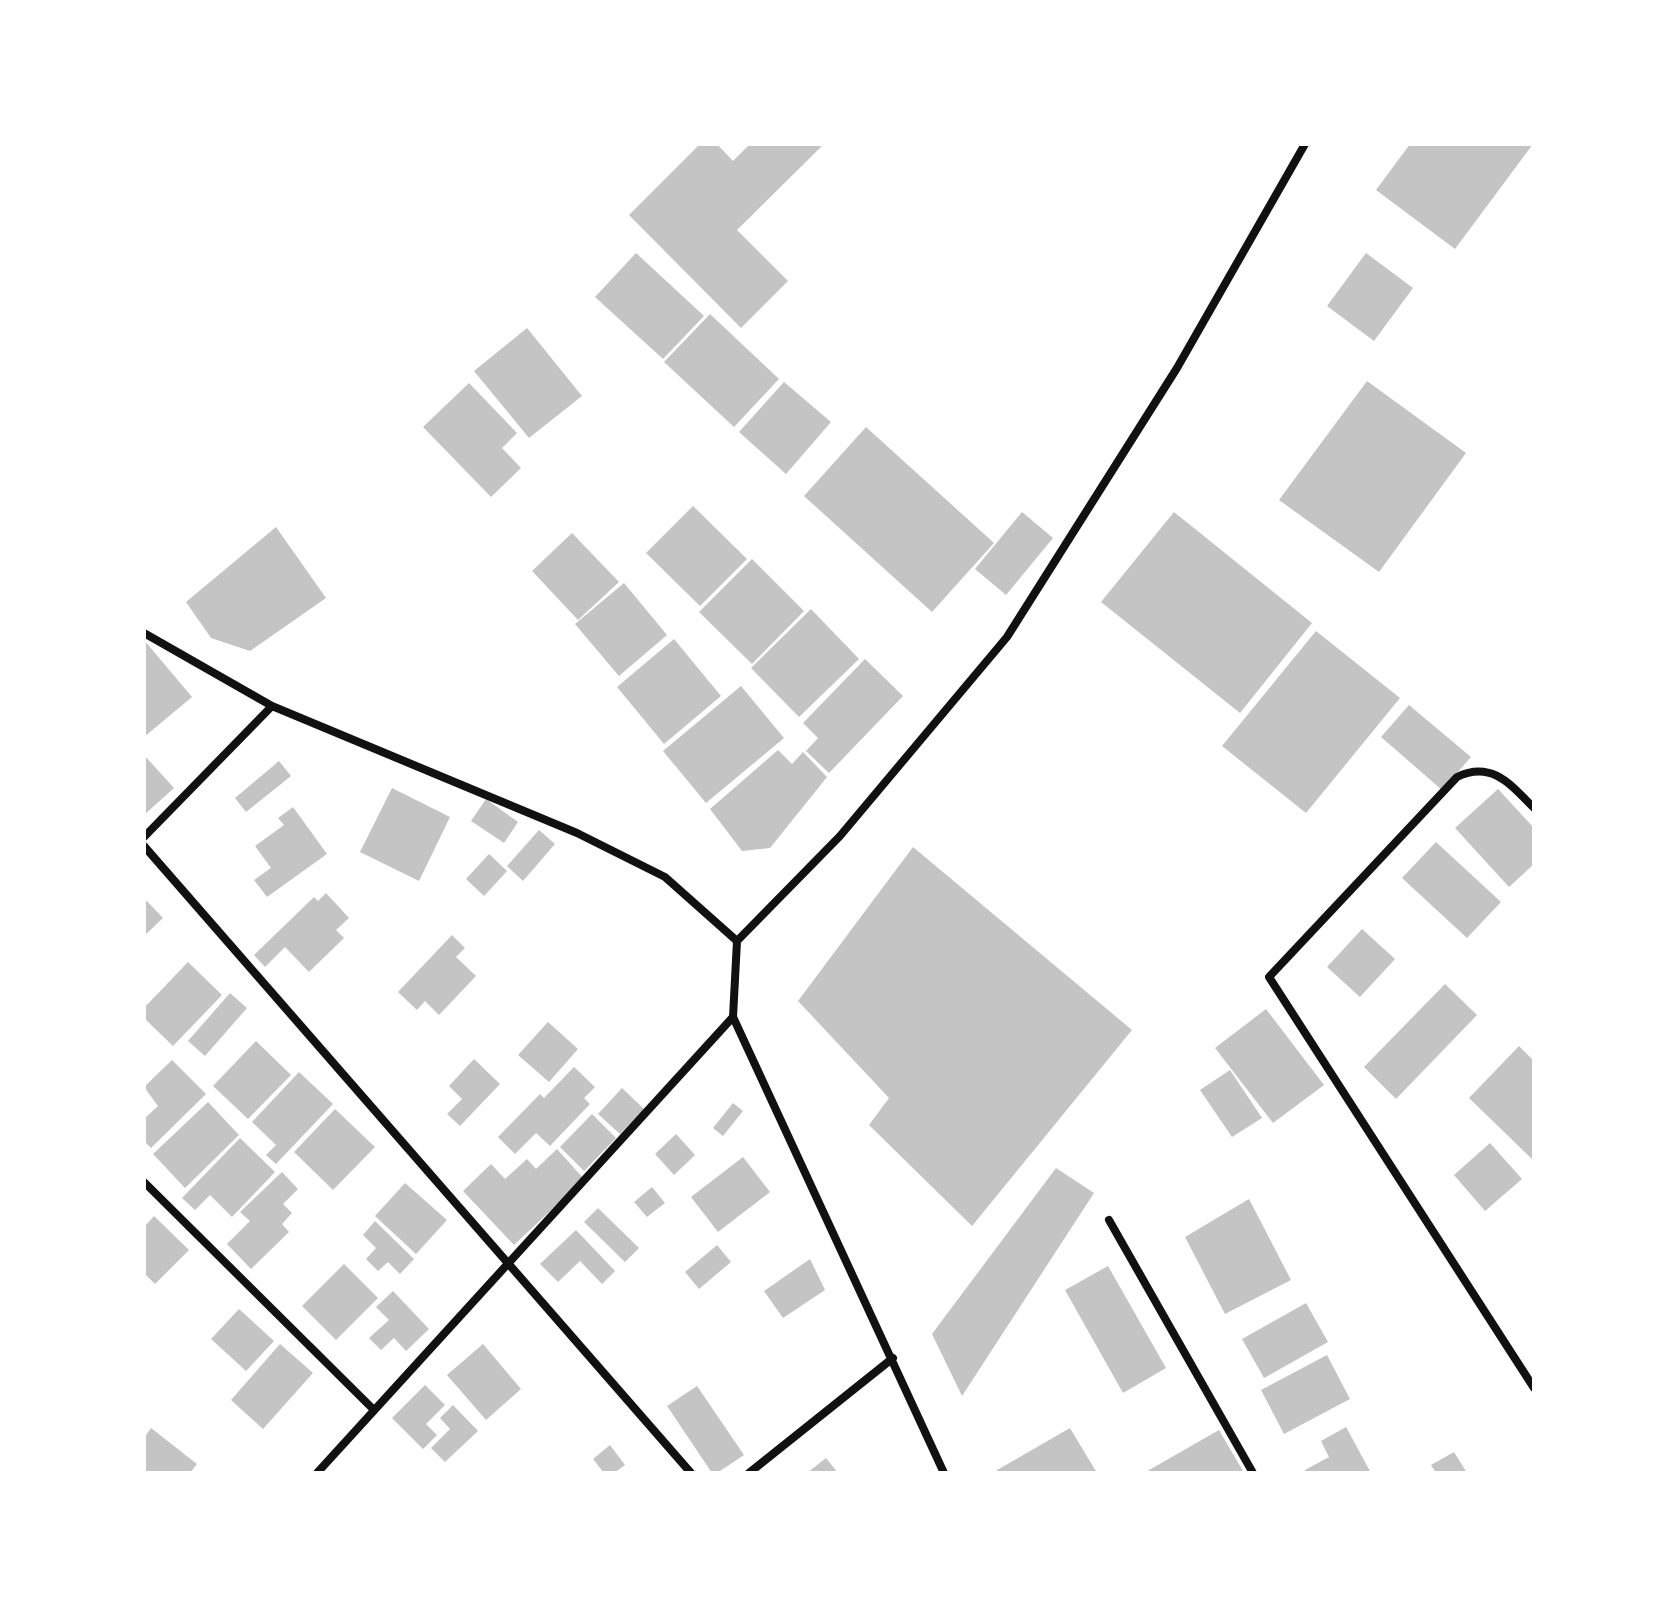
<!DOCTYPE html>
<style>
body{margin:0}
#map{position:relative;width:1678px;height:1617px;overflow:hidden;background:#fff;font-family:Montserrat,sans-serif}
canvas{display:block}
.frame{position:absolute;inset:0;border:146px solid #fff;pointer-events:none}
</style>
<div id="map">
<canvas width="1678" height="1617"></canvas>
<div class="frame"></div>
</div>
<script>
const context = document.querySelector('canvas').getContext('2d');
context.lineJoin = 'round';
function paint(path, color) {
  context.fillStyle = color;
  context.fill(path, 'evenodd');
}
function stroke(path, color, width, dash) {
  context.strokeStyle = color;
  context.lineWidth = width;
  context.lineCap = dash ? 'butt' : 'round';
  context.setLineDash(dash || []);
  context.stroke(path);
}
const building = new Path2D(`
 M700 144H717L733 161 750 144H824L737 230 788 281 741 328 629 215Z
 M1410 144H1533L1455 249 1376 190Z
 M636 253 704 316 663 359 595 297Z
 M1366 253 1413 288 1374 341 1327 306Z
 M710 314 779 379 734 427 664 362Z
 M527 328 582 396 529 438 474 371Z
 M1367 381 1466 453 1379 572 1279 500Z
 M784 382 831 422 786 474 739 432Z
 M469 383 517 433 502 448 521 468 491 497 423 427Z
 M866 427 994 543 932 612 804 496Z
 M693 506 747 559 700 606 646 553Z
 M1022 512 1053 538 1006 595 975 569Z
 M1174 512 1312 623 1240 713 1101 602Z
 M276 527 326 598 250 651 211 638 186 602Z
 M572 533 619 582 578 620 532 571Z
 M752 559 804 611 752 664 699 612Z
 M624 583 667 635 619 676 575 624Z
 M811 609 859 659 799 717 751 668Z
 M1316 631 1400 698 1306 813 1222 746Z
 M674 639 721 696 664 744 617 687Z
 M144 640 192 697 144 737Z
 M865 659 903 696 829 773 806 751 818 738 803 723Z
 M741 686 784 738 706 803 663 751Z
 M1409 705 1471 757 1442 790 1381 737Z
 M778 750 792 764 803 752 827 777 770 848 742 851 710 809Z
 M144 755 174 788 144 815Z
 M279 761 291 776 246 812 235 798Z
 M392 788 450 817 419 881 360 852Z
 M1498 789 1534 828V864L1509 887 1455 828Z
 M486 799 518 822 504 843 471 821Z
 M293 807 327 854 267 897 254 880 271 868 255 846 284 825 278 818Z
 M539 830 555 844 523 881 507 866Z
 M1436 842 1501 902 1467 938 1402 878Z
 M913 847 1132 1030 972 1226 869 1125 889 1098 798 1001Z
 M489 854 507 871 484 896 466 879Z
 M326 893 349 918 336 930 344 938 309 972 285 947 265 967 254 955 314 897 318 901Z
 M144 898 163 918 144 936Z
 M1362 929 1395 959 1360 997 1327 967Z
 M452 935 465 948 456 957 476 976 439 1015 425 1001 417 1010 398 992Z
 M188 962 222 995 173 1046 144 1018V1008Z
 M1445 984 1477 1015 1396 1099 1364 1067Z
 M230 993 247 1008 205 1056 188 1041Z
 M1266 1009 1324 1085 1273 1123 1215 1048Z
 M548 1022 578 1049 549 1082 518 1055Z
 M256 1041 291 1075 248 1119 213 1086Z
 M1519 1046 1534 1061V1161L1469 1098Z
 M474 1059 500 1084 460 1126 447 1114 462 1099 449 1086Z
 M172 1060 206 1094 151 1148 144 1141V1119L158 1106 144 1087Z
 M574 1067 595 1087 584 1098 590 1104 550 1146 536 1133 515 1154 498 1137 540 1094 544 1098Z
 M1230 1070 1262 1118 1232 1137 1200 1090Z
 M299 1072 333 1104 276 1164 266 1155 276 1145 252 1122Z
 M622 1088 644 1109 620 1134 598 1114Z
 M208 1102 239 1135 185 1188 153 1154Z
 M733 1103 743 1111 723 1136 713 1128Z
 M335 1109 375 1147 333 1190 294 1152Z
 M592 1114 616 1138 584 1171 560 1147Z
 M676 1134 695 1155 674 1175 655 1154Z
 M240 1138 275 1172 232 1217 210 1195 195 1210 182 1198Z
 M1490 1143 1522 1179 1485 1211 1454 1175Z
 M557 1149 584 1179 514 1245 463 1191 491 1164 505 1179 527 1159 536 1169Z
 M743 1157 770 1192 718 1232 691 1197Z
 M1056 1168 1094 1193 962 1396 932 1334Z
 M282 1172 298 1189 283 1204 292 1213 282 1224 289 1232 251 1269 227 1244 250 1221 240 1212Z
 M405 1183 447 1220 416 1254 375 1216Z
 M652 1187 665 1203 647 1217 634 1202Z
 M1249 1199 1291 1280 1225 1314 1185 1237Z
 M598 1208 639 1248 625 1262 584 1222Z
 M154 1216 189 1250 155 1284 144 1273V1227Z
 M375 1221 414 1259 400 1274 388 1262 378 1271 366 1259 376 1248 363 1235Z
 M576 1230 615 1271 602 1284 580 1261 558 1282 540 1264Z
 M717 1245 731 1262 699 1289 685 1272Z
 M810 1259 825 1290 783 1318 764 1291Z
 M344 1264 378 1298 336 1340 302 1306Z
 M1108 1266 1166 1368 1123 1393 1065 1290Z
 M393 1291 429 1329 406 1351 394 1338 381 1350 369 1338 389 1320 376 1307Z
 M1306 1303 1328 1342 1264 1378 1242 1339Z
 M239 1309 274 1341 246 1371 211 1339Z
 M280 1344 313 1373 263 1429 231 1400Z
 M483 1344 521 1389 486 1420 447 1375Z
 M1327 1355 1350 1399 1284 1434 1261 1390Z
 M425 1385 445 1405 426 1424 437 1435 423 1449 392 1418Z
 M697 1386 744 1455 717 1473H712L667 1406Z
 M453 1405 478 1431 445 1462 431 1448 450 1429 440 1418Z
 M1346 1427 1371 1473H1306L1305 1470 1329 1457 1321 1441Z
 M151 1428 197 1464 190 1473H144V1438Z
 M1070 1428 1097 1473H992Z
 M1219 1430 1243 1471 1240 1473H1144Z
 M610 1445 625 1465 614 1473H604L593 1459Z
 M1454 1452 1467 1473H1436L1431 1465Z
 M826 1458 838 1473H807Z`);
const minor = new Path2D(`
 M144 633 272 706 577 833 665 877 737 941 733 1017 944 1473
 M1534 808C1511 785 1492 760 1457 777L1269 977 1534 1388
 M144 837 272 706
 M144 846 691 1473
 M737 941 840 836 1007 637 1177 368 1305 144
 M144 1182 374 1410
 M1109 1220 1253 1473
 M317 1473 733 1017
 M749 1473 893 1358`);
paint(building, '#c4c4c4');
stroke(minor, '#111', 8);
</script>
